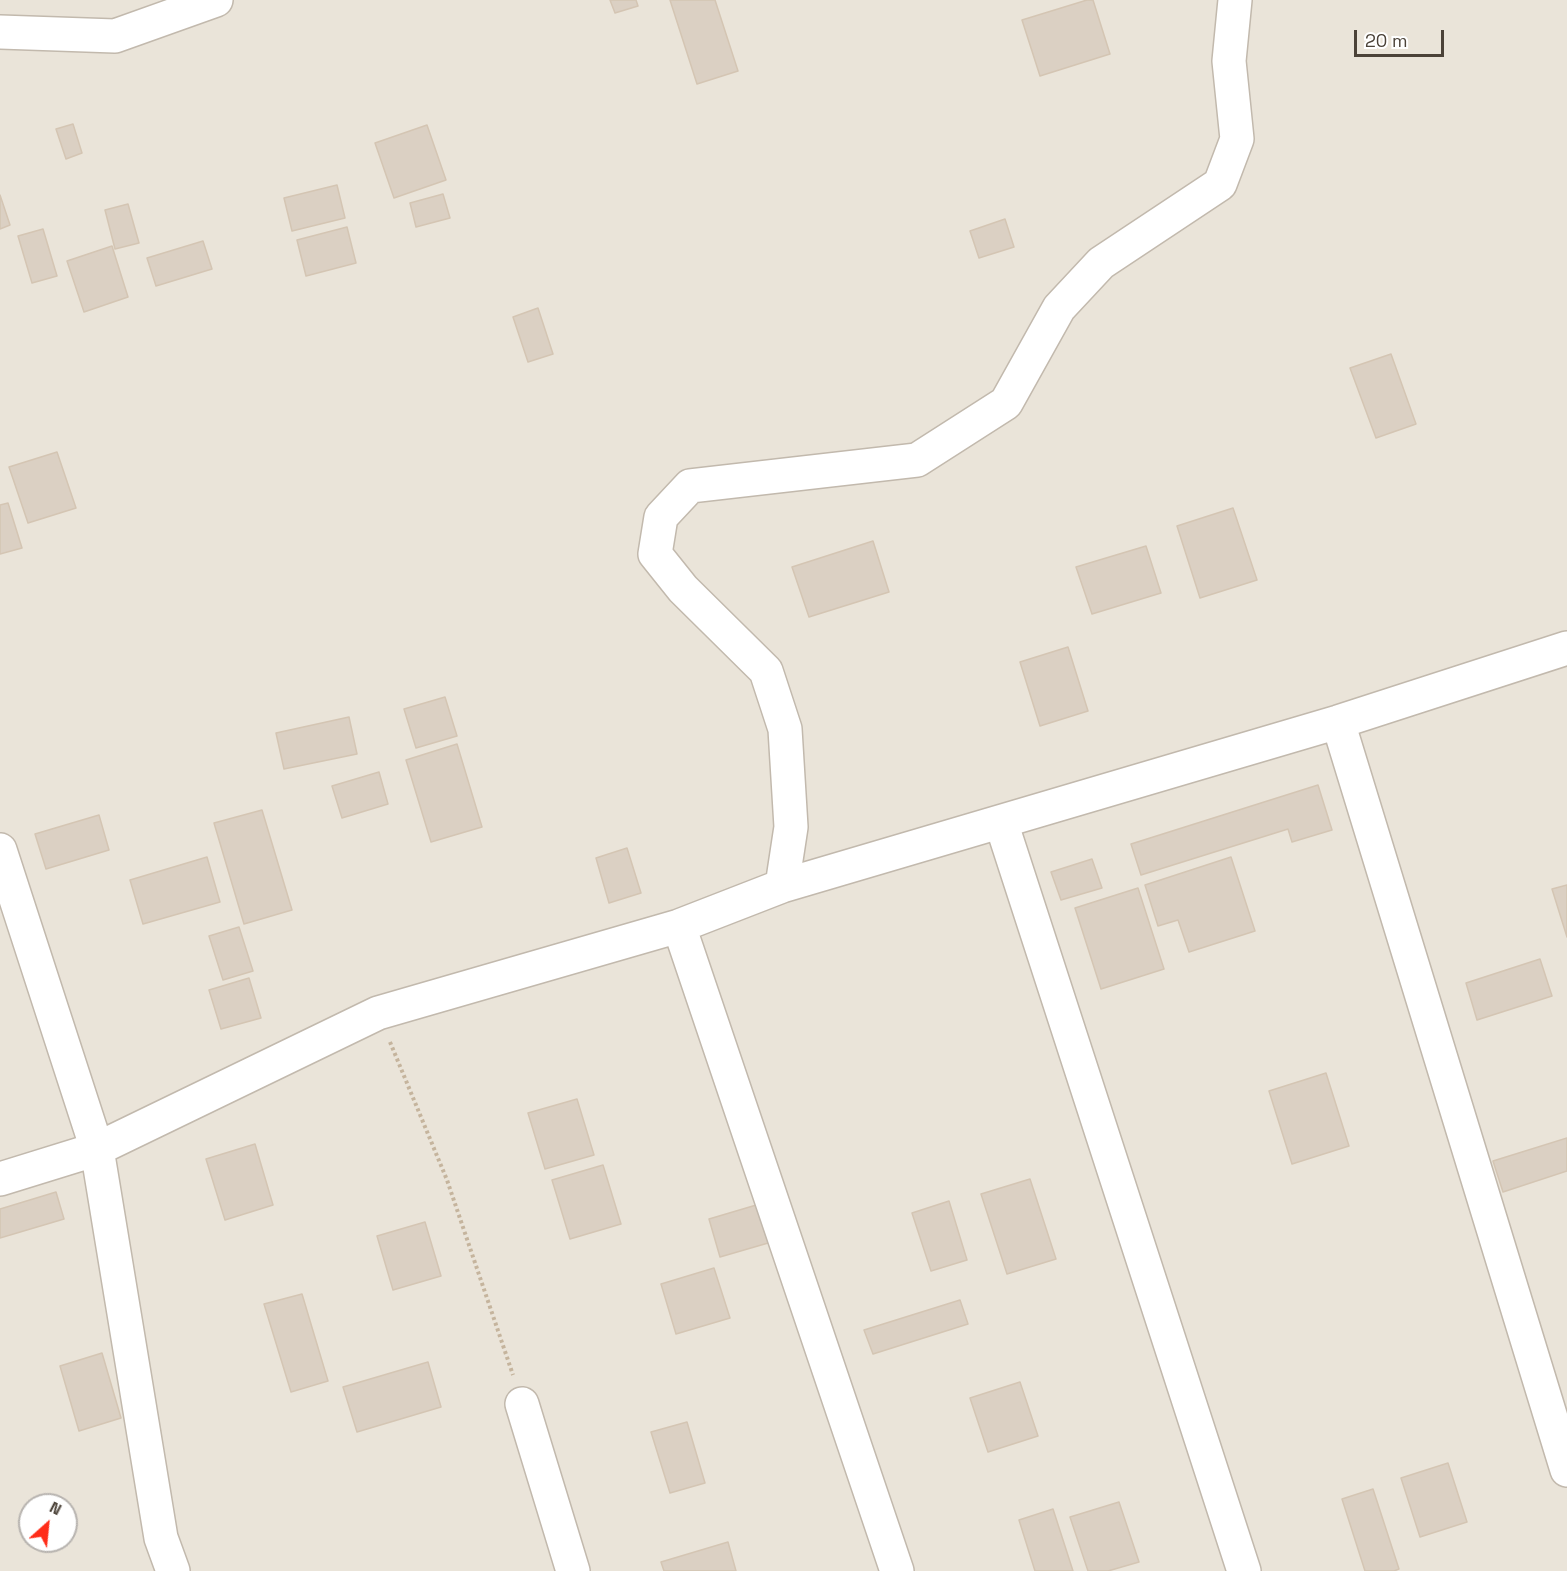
<!DOCTYPE html>
<style>
body{margin:0}
#map{position:relative;width:1567px;height:1571px;overflow:hidden;background:#f6f2eb;font-family:"Space Grotesk",sans-serif}
canvas{display:block}
.north{position:absolute;left:18px;top:1493px;width:60px;height:60px;box-sizing:border-box;background:#fff;border:2px solid #b7b3af;border-radius:50%;rotate:27deg;font-size:16px;font-weight:700;line-height:24px;text-align:center;color:#4b4238}
.north::after{content:'';display:block;margin:auto;width:21px;height:27px;background:#ff2d19;clip-path:polygon(50% 0,100% 100%,50% 72%,0 100%)}
.scale{position:absolute;left:1354px;top:30px;width:90px;height:27px;box-sizing:border-box;border:3px solid #4b4238;border-top:0;padding-left:8px;font-size:18px;line-height:21px;white-space:nowrap;color:#4b4238;-webkit-text-stroke:4px #fff;paint-order:stroke}
</style>
<div id="map">
<canvas width="1567" height="1571"></canvas>
<div class="north">N</div>
<div class="scale">20 m</div>
</div>
<script>
const context = document.querySelector('canvas').getContext('2d');
context.lineJoin = 'round';
function paint(path, color) {
  context.fillStyle = color;
  context.fill(path, 'evenodd');
}
function stroke(path, color, width, dash) {
  context.strokeStyle = color;
  context.lineWidth = width;
  context.lineCap = dash ? 'butt' : 'round';
  context.setLineDash(dash || []);
  context.stroke(path);
}
const residential = new Path2D(`
 M0 0H1567V1571H0ZM30 1505H66V1541H30Z`);
const building = new Path2D(`
 M610 0H636L638 6 615 13Z
 M670 0H715L738 71 697 84Z
 M1087 0H1093L1110 54 1040 76 1022 20Z
 M73 124 82 153 66 159 56 129Z
 M427 125 446 180 394 198 375 143Z
 M337 185 345 218 292 231 284 198Z
 M443 194 450 218 416 227 410 203Z
 M0 195 10 225 0 229Z
 M128 204 139 243 115 249 105 210Z
 M1005 219 1014 247 979 258 970 231Z
 M347 227 356 263 306 276 297 240Z
 M43 229 57 276 32 283 18 236Z
 M203 241 212 269 156 286 147 258Z
 M112 246 128 297 84 312 67 261Z
 M538 308 553 354 528 362 513 317Z
 M1391 354 1416 424 1376 438 1350 368Z
 M57 452 76 508 28 523 9 467Z
 M8 503 22 548 0 554V505Z
 M1233 508 1257 580 1200 598 1177 526Z
 M873 541 889 592 809 617 792 567Z
 M1146 546 1161 593 1092 614 1076 567Z
 M1068 647 1088 711 1040 726 1020 662Z
 M445 697 457 736 416 748 404 709Z
 M349 717 357 754 284 769 276 733Z
 M457 744 482 827 431 842 406 760Z
 M379 772 388 804 342 818 332 786Z
 M1318 785 1332 830 1292 842 1288 829 1141 875 1131 844Z
 M262 810 292 910 244 924 214 823Z
 M99 815 109 850 46 869 35 834Z
 M627 848 641 893 609 903 596 858Z
 M207 857 220 902 143 924 130 880Z
 M1231 857 1255 931 1189 952 1178 920 1158 926 1145 885Z
 M1092 859 1102 888 1061 900 1051 872Z
 M1567 885V937L1552 889Z
 M1138 888 1164 969 1101 989 1075 908Z
 M239 927 253 971 223 980 209 936Z
 M1540 959 1552 996 1477 1020 1466 983Z
 M249 978 261 1018 221 1029 209 990Z
 M1326 1073 1349 1146 1292 1164 1269 1091Z
 M577 1099 594 1155 545 1169 528 1113Z
 M1567 1138V1171L1503 1192 1493 1161Z
 M255 1144 273 1205 225 1220 206 1159Z
 M603 1165 621 1224 570 1239 552 1180Z
 M1030 1179 1056 1259 1007 1274 981 1194Z
 M56 1192 64 1219 0 1238V1209Z
 M949 1201 967 1260 931 1271 912 1213Z
 M763 1203 775 1241 720 1257 709 1219Z
 M425 1222 441 1276 393 1290 377 1236Z
 M714 1268 730 1318 676 1334 661 1284Z
 M302 1294 328 1381 291 1392 264 1304Z
 M960 1300 968 1324 873 1354 864 1330Z
 M102 1353 121 1418 79 1431 60 1366Z
 M428 1362 441 1407 357 1432 343 1387Z
 M1020 1382 1038 1436 988 1452 970 1398Z
 M687 1422 705 1483 670 1493 651 1432Z
 M1448 1463 1467 1522 1420 1537 1401 1478Z
 M1373 1489 1399 1569 1394 1571H1365L1342 1499Z
 M1119 1502 1139 1562 1108 1571H1088L1070 1517Z
 M1053 1509 1073 1571H1035L1019 1520Z
 M728 1542 736 1571H664L661 1562Z`);
const path = new Path2D(`
 M390 1042 447 1180 513 1375`);
const minor = new Path2D(`
 M0 32 115 36 216 0
 M1338 722 1567 1470
 M1001 822 1244 1571
 M0 850 97 1149 161 1538 173 1571
 M782 886 791 827 785 729 766 671 683 589 655 554 661 517 690 486 917 460 1006 403 1059 308 1101 263 1220 184 1237 139 1229 61 1235 0
 M679 926 897 1571
 M0 1179 97 1149 378 1013 679 926 782 886 1338 722 1567 648
 M522 1404 573 1571`);
paint(residential, '#eae4d9');
paint(building, '#dbd0c3');
stroke(building, '#d4c5b3', 1.5);
stroke(minor, '#c2b9ad', 36);
stroke(path, '#c5b49d', 4, [3, 3]);
stroke(minor, '#fff', 33);
</script>
